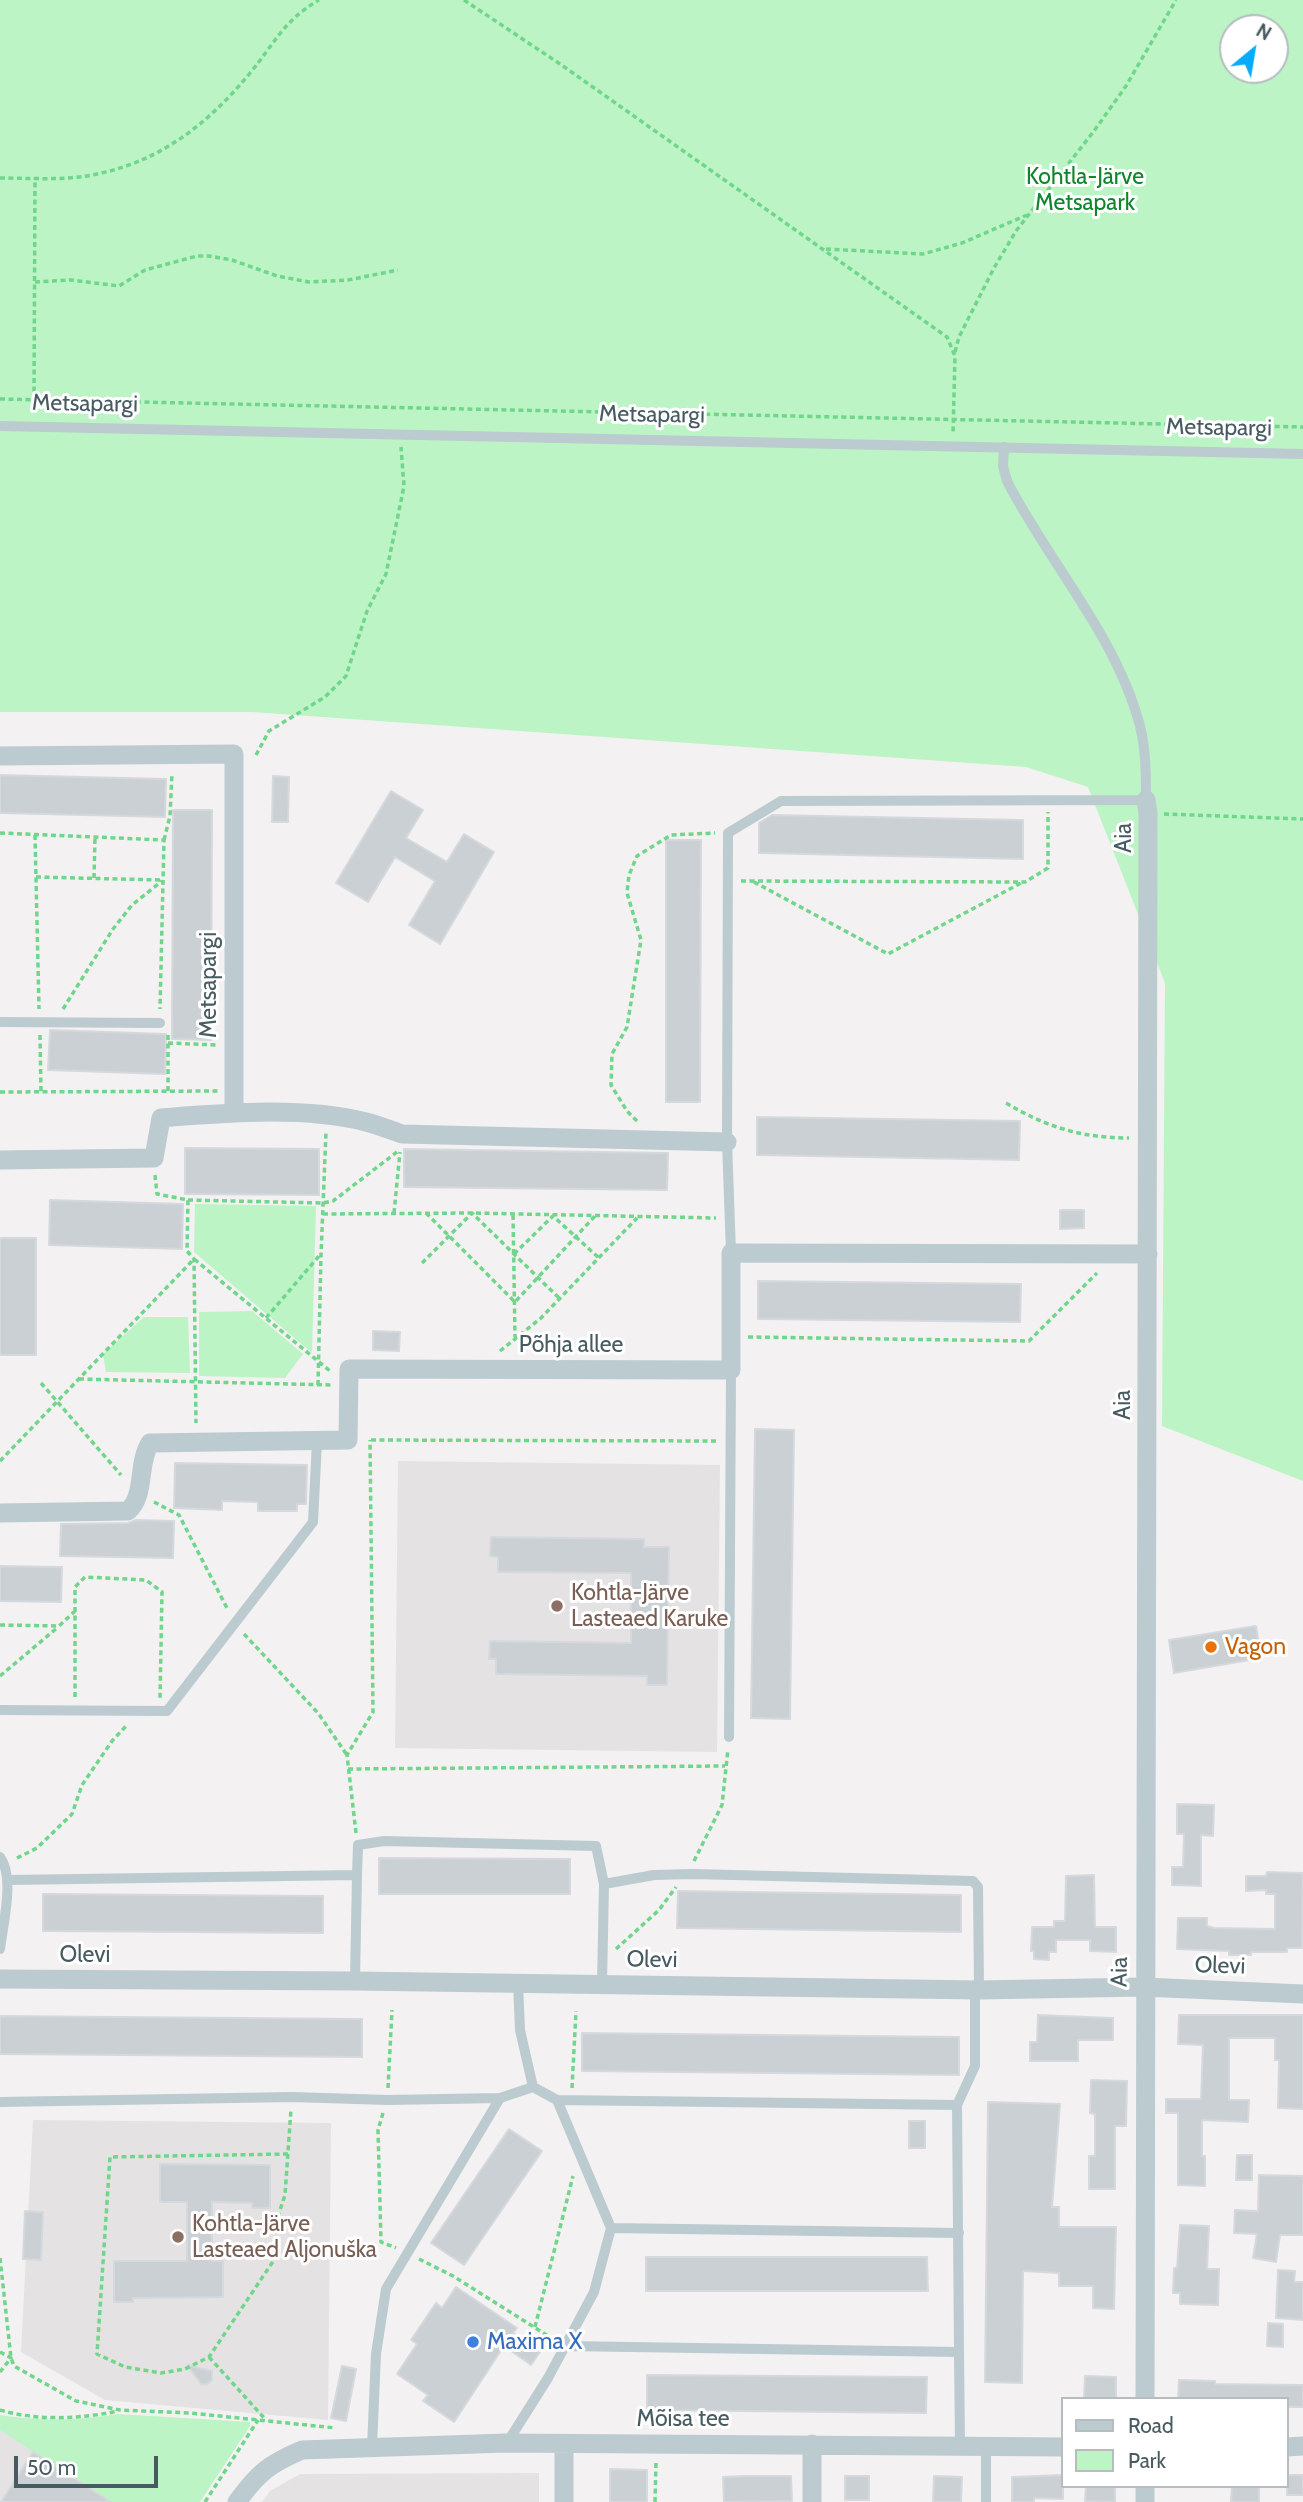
<!DOCTYPE html>
<meta charset="utf-8">
<style>
body{margin:0}
#map{position:relative;width:1303px;height:2502px;overflow:hidden;background:#f4f1f2;font-family:Cabin,sans-serif}
canvas{display:block}
.legend{position:absolute;left:1061px;top:2397px;width:228px;height:91px;box-sizing:border-box;background:#fff;border:2px solid #b5bdc0;margin:0;padding:9px 12px;list-style:none;font-size:21px;color:#475b61}
.legend li{display:flex;align-items:center;gap:14px;height:35px}
.legend b{width:35px;border:2px solid #b5bdc0}
.north{position:absolute;left:1219px;top:14px;width:70px;height:70px;box-sizing:border-box;background:#fff;border:2px solid #b5bdc0;border-radius:50%;rotate:30deg;font-size:19px;font-weight:700;line-height:28px;text-align:center;color:#475b61}
.north::after{content:'';display:block;margin:auto;width:24px;height:32px;background:#06abf9;clip-path:polygon(50% 0,100% 100%,50% 72%,0 100%)}
.scale{position:absolute;left:14px;top:2456px;width:144px;height:32px;box-sizing:border-box;border:4px solid #475b61;border-top:0;padding-left:9px;font-size:21px;line-height:24px;white-space:nowrap;color:#475b61;-webkit-text-stroke:5px #fff;paint-order:stroke}
</style>
<div id="map">
<canvas width="1303" height="2502"></canvas>
<ul class="legend">
<li><b style="height:9px;background:#bbcbcf"></b>Road</li>
<li><b style="height:19px;background:#bcf4c5"></b>Park</li>
</ul>
<div class="north">N</div>
<div class="scale">50 m</div>
</div>
<script>
const context = document.querySelector('canvas').getContext('2d');
context.lineJoin = 'round';
function paint(path, color) {
  context.fillStyle = color;
  context.fill(path, 'evenodd');
}
function stroke(path, color, width, dash) {
  context.strokeStyle = color;
  context.lineWidth = width;
  context.lineCap = dash ? 'butt' : 'round';
  context.setLineDash(dash || []);
  context.stroke(path);
}
function drawText(font, color, halo, rows, align = 'center') {
  context.font = font + ' Cabin,sans-serif';
  context.lineWidth = 6;
  context.setLineDash([]);
  context.textBaseline = 'middle';
  context.strokeStyle = halo;
  context.fillStyle = color;
  for (const [text, x, y, turn = 0] of rows) {
    context.save();
    context.translate(x, y);
    context.rotate((+turn || 0) * Math.PI / 180);
    context.textAlign = isNaN(turn) ? turn : align;
    if (halo) context.strokeText(text, 0, 0);
    context.fillText(text, 0, 0);
    context.restore();
  }
}
const education = new Path2D(`
 M398 1461 720 1465 717 1752 395 1748Z
 M33 2120 331 2123 328 2420 105 2400 21 2352Z
 M0 2420 132 2502H0Z
 M539 2473V2502H262L270 2491 300 2474Z`);
const green = new Path2D(`
 M0 0H1303V1481L1162 1426 1165 983 1088 787 1026 767 252 712H0ZM1233 28H1275V70H1233Z
 M195 1204 316 1206 312 1353 194 1252Z
 M252 1311 303 1354 285 1378 199 1376V1312Z
 M144 1317H188L190 1373 106 1372 103 1354Z
 M118 2414 250 2422V2426L200 2502H110L0 2430V2415C40 2421 78 2421 118 2414Z`);
const building = new Path2D(`
 M0 775 166 779 165 817 0 813Z
 M273 776 289 777 288 822H272Z
 M391 791 423 810 406 838 447 862 464 834 494 852 440 944 409 925 435 881 395 857 368 902 336 883Z
 M173 810H212L211 1040 172 1039Z
 M772 815 1023 820V859L759 853V823Z
 M666 840H701L700 1102H666Z
 M50 1030 166 1034 165 1074 48 1070Z
 M757 1117 1020 1121 1019 1160 757 1155Z
 M185 1148 319 1149V1195L185 1194Z
 M404 1149 668 1153 667 1190 404 1187Z
 M50 1200 183 1204 182 1249 49 1245Z
 M1060 1210H1084V1228L1060 1229Z
 M0 1238H36V1355H0Z
 M758 1281 1021 1284 1020 1322 758 1319Z
 M373 1331 400 1332 399 1351 373 1350Z
 M755 1429 794 1430 790 1719 751 1718Z
 M175 1463 307 1465 306 1504H297V1511H258V1502L222 1501V1510L174 1508Z
 M136 1520 174 1521 173 1558 60 1556 61 1524 128 1523Z
 M491 1537 644 1539V1547H669L667 1685H647V1676L496 1674V1659H489L490 1641 631 1643V1573L498 1572V1557L490 1556Z
 M0 1566 62 1567 61 1602 0 1601Z
 M1256 1626 1261 1658 1174 1673 1169 1640Z
 M1177 1804 1214 1805 1213 1836 1201 1835V1886L1172 1885V1867H1183L1184 1834H1177Z
 M379 1858 570 1859V1894H379Z
 M1267 1872 1303 1873 1302 1948H1287V1952H1251V1955H1229V1951L1177 1949 1178 1918H1207V1926L1214 1928 1275 1929V1894H1266V1890L1246 1891V1876H1266Z
 M1094 1875 1095 1927H1116V1952L1090 1951V1940H1056V1952H1049V1960L1034 1959V1951H1031L1032 1927H1054V1921H1065L1066 1876Z
 M678 1891 961 1895V1932L677 1928Z
 M43 1894 323 1896V1933L43 1931Z
 M1038 2015 1113 2018V2040H1078V2061H1030V2042H1037Z
 M1179 2015H1303V2109L1278 2108 1279 2060H1275V2038H1229V2100H1249L1248 2122 1202 2120V2156H1205V2186L1178 2185V2113H1166V2099H1201L1203 2045 1178 2044Z
 M0 2016 362 2019V2057L0 2054Z
 M582 2033 959 2037V2075L582 2071Z
 M1091 2080 1127 2081 1126 2126H1115V2189H1089V2156H1095V2114L1090 2113Z
 M988 2102 1060 2104 1052 2207H1059V2227H1116L1114 2309 1093 2308V2286H1059V2273L1023 2271 1022 2383 985 2382Z
 M909 2121H925V2148H909Z
 M509 2129 542 2151 464 2265 431 2243Z
 M1237 2155H1252V2180H1236Z
 M160 2164 270 2165V2208H252V2203L212 2202V2261H223V2297L133 2298V2302H114V2261H187V2202H160Z
 M1259 2175 1303 2176V2235H1280L1276 2262 1253 2258 1257 2234 1234 2233 1235 2210 1258 2211Z
 M25 2211 43 2212 41 2260 23 2259Z
 M1180 2225 1209 2226 1207 2269H1219L1218 2305 1180 2304V2293H1173L1174 2268H1177Z
 M646 2257H927L928 2291H646Z
 M1278 2270 1295 2271 1294 2282H1303V2320L1276 2318Z
 M456 2287 517 2328 513 2333 540 2352 531 2365 504 2346 454 2422 423 2401 428 2395 397 2374 417 2344 411 2340 436 2303 442 2308Z
 M1268 2323 1283 2324V2347L1267 2346Z
 M187 2365 212 2371V2380L207 2384H201Z
 M342 2366 356 2369 346 2421 331 2418Z
 M647 2375 927 2377 926 2413 647 2410Z
 M1085 2376 1116 2377V2399H1084Z
 M1179 2380 1215 2381V2384L1303 2385V2407H1287V2399H1178Z
 M33 2452 111 2502H1Z
 M610 2469 647 2470V2502H610Z
 M1063 2475V2499L1034 2498V2502H1012V2477Z
 M1287 2475H1303V2495H1287Z
 M745 2476H791L792 2501 724 2502 723 2477Z
 M845 2476H869V2500H845Z
 M934 2476 962 2477 961 2502H933Z
 M1086 2486H1115V2502L1085 2501Z
 M1232 2486H1259V2502H1231Z`);
const path = new Path2D(`
 M464 0 563 66 947 337 955 356 953 434
 M0 178C32 178 65 181 97 174 161 161 209 123 250 73 275 43 283 21 319 0
 M826 249 923 254 962 243 1027 215
 M35 282 71 280 119 286 145 270 197 256H209L232 260 277 276 309 282 348 280 398 270
 M955 352 959 337 994 268 1016 231 1094 131 1126 86 1176 0
 M0 399 1303 427
 M34 400 35 178
 M256 755 269 731 325 697 346 676 367 611 386 574 404 486 401 447
 M1164 814 1303 819
 M0 833 164 840 160 1009
 M35 835 39 1009
 M164 840 170 816 172 773
 M36 877 161 880
 M94 878 95 837
 M741 881 1025 882 1048 868V812
 M754 882 888 954 1021 883
 M63 1009 113 929 132 905 162 881
 M40 1035 41 1092
 M168 1035V1091
 M168 1043 217 1045
 M0 1092 218 1091
 M1006 1103C1046 1127 1082 1138 1129 1138
 M637 1121 627 1111 611 1085 612 1054 627 1027 641 940 627 893 629 875 637 856 671 835 715 833
 M155 1175 157 1194 188 1200 187 1251 194 1259 196 1423
 M188 1200 323 1203 333 1201 397 1152
 M394 1213 400 1152
 M426 1213 515 1302 595 1216
 M323 1214 472 1213 716 1218
 M513 1215 515 1337
 M514 1254 553 1216 599 1258
 M422 1263 472 1213 560 1299
 M266 1318 319 1256
 M748 1337 1029 1341 1097 1273
 M500 1351 541 1318 637 1218
 M79 1379 332 1385
 M41 1383 121 1475
 M318 1385 321 1255 326 1132
 M371 1440 717 1441
 M0 1461 194 1259 330 1371
 M154 1502 179 1515 228 1610
 M0 1625 59 1626 75 1611
 M244 1634 318 1713 347 1755
 M0 1676 57 1628
 M75 1697V1587L85 1577 146 1580 162 1592 160 1698
 M348 1769 725 1766
 M356 1833 347 1755 373 1712 370 1440
 M17 1858 37 1848 72 1814 82 1785 112 1741 127 1725
 M694 1861 722 1805 728 1749
 M616 1949 659 1910 676 1887
 M388 2088 392 2010
 M572 2088 576 2011
 M383 2113 378 2130 381 2242 396 2248
 M288 2154 110 2157 97 2354 125 2367 161 2373 185 2369 209 2357 276 2257V2222L285 2195 291 2109
 M0 2258 11 2358 14 2366 76 2401 120 2410 190 2413 336 2428
 M419 2259 453 2276 553 2339
 M535 2327 573 2176
 M0 2352 11 2358 0 2372
 M209 2357 266 2420
 M0 2410C37 2421 81 2419 118 2411
 M205 2502 258 2420
 M655 2502 656 2462`);
const service = new Path2D(`
 M0 426 1303 454
 M0 1022 160 1023
 M731 1253 727 1142 728 833 781 801 1146 800C1146 775 1146 750 1140 726 1116 635 1049 563 1007 481L1003 466 1004 447
 M0 1710 167 1711 313 1522 317 1441
 M729 1737 731 1370
 M0 1857C15 1877 3 1924 0 1949
 M357 1875 358 1845 384 1841 596 1846 604 1884 602 1984
 M8 1880 357 1875 355 1981
 M604 1884 654 1875 693 1874 973 1881 978 1887 979 1990
 M557 2100 957 2105
 M0 2102 292 2097 388 2100 500 2098
 M611 2228 959 2233
 M565 2346 959 2352 960 2446
 M959 2352 957 2105 975 2066V1990
 M507 2443 548 2378 594 2292 611 2228 557 2100 533 2087 520 2030 518 1983
 M372 2447 376 2354 386 2289 500 2098 533 2087
 M986 2502V2446`);
const minor = new Path2D(`
 M0 756 234 754V1113
 M0 1160 154 1158 161 1118C225 1113 303 1106 366 1122 378 1125 390 1130 402 1134L727 1142
 M0 1513 128 1511C146 1495 137 1464 150 1443L348 1440 349 1369 731 1370V1253L1148 1254
 M0 1979 355 1981 979 1990 1144 1987 1303 1994
 M1145 2399 1148 813 1146 800
 M812 2444V2502
 M1287 2447 1303 2446
 M1145 2486V2502
 M237 2502C258 2473 269 2464 302 2450L506 2443 1063 2447
 M564 2502V2444`);
const markers = [
 [557,1606,7,"#8d6e63"],
 [1211,1647,7,"#e8710a"],
 [178,2237,7,"#8d6e63"],
 [473,2342,7,"#3f7fe0"]
];
const parkNames = [
 ["Kohtla-Järve",1085,177],
 ["Metsapark",1085,203]
];
const streetNames = [
 ["Metsapargi",85,404,1],
 ["Metsapargi",652,415,1],
 ["Metsapargi",1219,428,1],
 ["Aia",1124,838,-90],
 ["Metsapargi",209,985,-90],
 ["Põhja allee",571,1345],
 ["Aia",1123,1405,-90],
 ["Olevi",85,1955],
 ["Olevi",652,1960,1],
 ["Olevi",1220,1966,2],
 ["Aia",1120,1972,-89],
 ["Mõisa tee",683,2419]
];
const educationNames = [
 ["Kohtla-Järve",571,1593],
 ["Lasteaed Karuke",571,1619],
 ["Kohtla-Järve",192,2224],
 ["Lasteaed Aljonuška",192,2250]
];
const foodNames = [
 ["Vagon",1225,1647]
];
const shopNames = [
 ["Maxima X",487,2342]
];
paint(education, '#e5e2e4');
paint(green, '#bcf4c5');
paint(building, '#cbd0d4');
stroke(building, '#d5d9dd', 2);
stroke(path, '#70d68b', 3.5, [5, 3.5]);
stroke(service, '#bbcbcf', 10);
stroke(minor, '#bbcbcf', 19);
for (const [x, y, r, color] of markers) {
  const dot = new Path2D();
  dot.arc(x, y, r, 0, 2 * Math.PI);
  context.fillStyle = color;
  context.fill(dot);
  stroke(dot, '#fff', 2.5);
}
drawText('23px', '#0e862d', '#fff', parkNames);
drawText('23px', '#475b61', '#fff', streetNames);
drawText('23px', '#785e54', '#fff', educationNames, 'left');
drawText('23px', '#c56008', '#fff', foodNames, 'left');
drawText('23px', '#366cbe', '#fff', shopNames, 'left');
</script>
